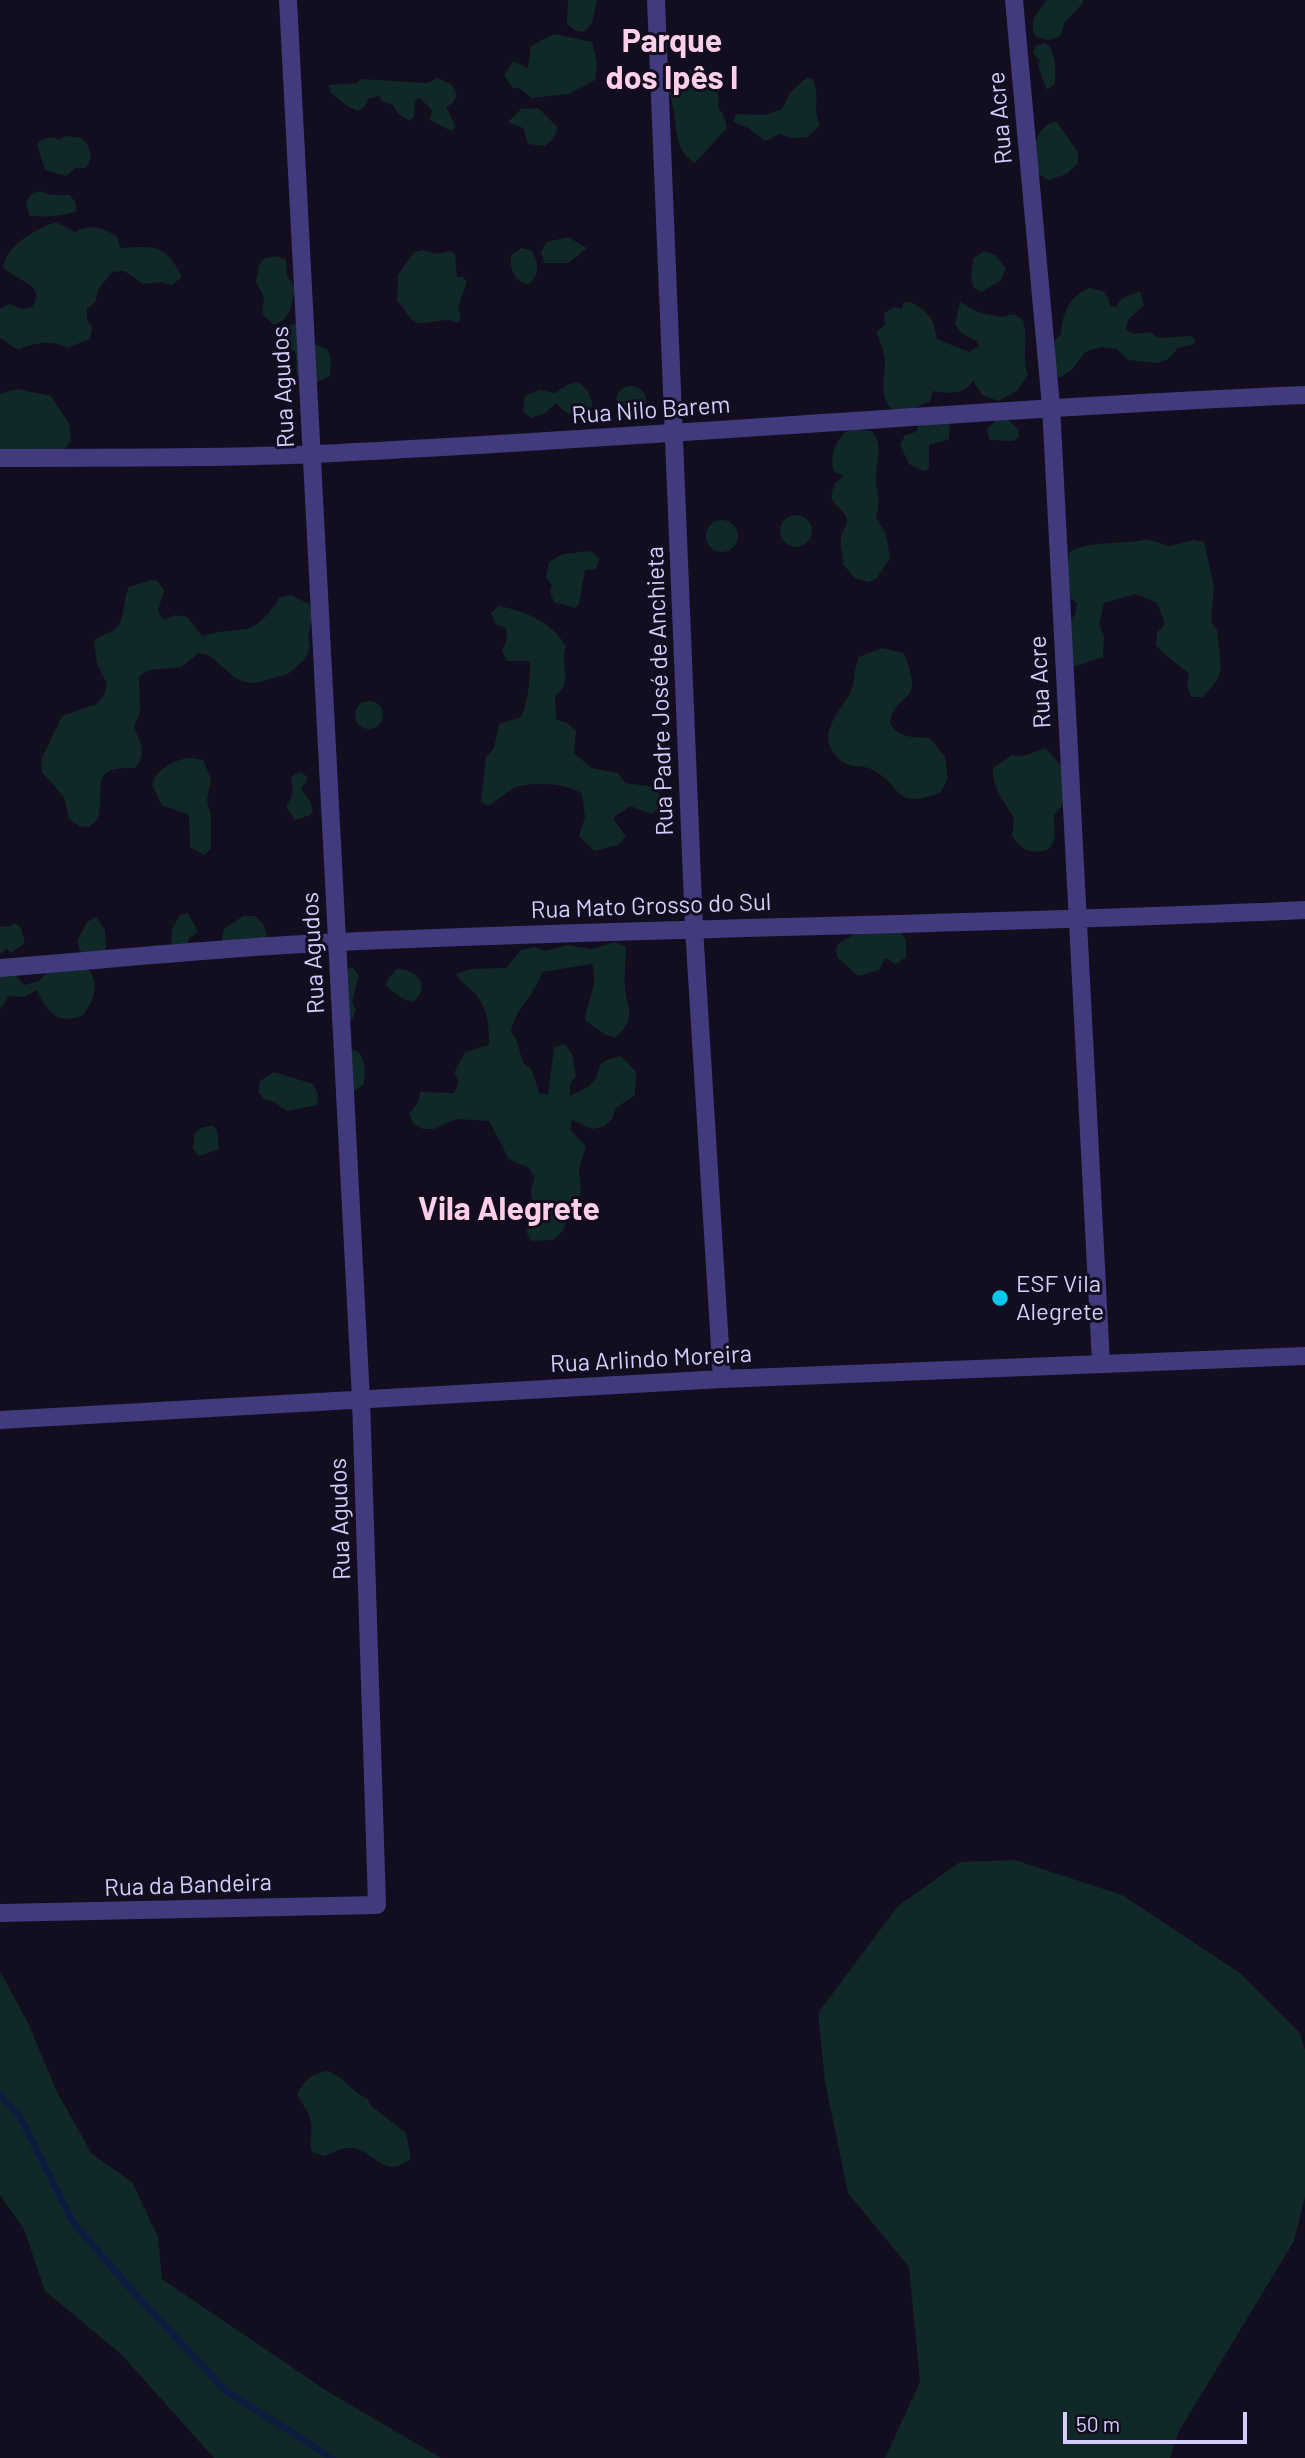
<!DOCTYPE html>
<meta charset="utf-8">
<style>
body{margin:0}
#map{position:relative;width:1305px;height:2458px;overflow:hidden;background:#120d1f;font-family:Barlow,sans-serif}
canvas{display:block}
.scale{position:absolute;left:1063px;top:2412px;width:184px;height:32px;box-sizing:border-box;border:4px solid #d6cdfd;border-top:0;padding-left:9px;font-size:21px;line-height:24px;white-space:nowrap;color:#d6cdfd;-webkit-text-stroke:5px #120d1f;paint-order:stroke}
</style>
<div id="map">
<canvas width="1305" height="2458"></canvas>
<div class="scale">50 m</div>
</div>
<script>
const context = document.querySelector('canvas').getContext('2d');
context.lineJoin = 'round';
function paint(path, color) {
  context.fillStyle = color;
  context.fill(path, 'evenodd');
}
function stroke(path, color, width, dash) {
  context.strokeStyle = color;
  context.lineWidth = width;
  context.lineCap = dash ? 'butt' : 'round';
  context.setLineDash(dash || []);
  context.stroke(path);
}
function drawText(font, color, halo, rows, align = 'center') {
  context.font = font + ' Barlow,sans-serif';
  context.lineWidth = 6;
  context.setLineDash([]);
  context.textBaseline = 'middle';
  context.strokeStyle = halo;
  context.fillStyle = color;
  for (const [text, x, y, turn = 0] of rows) {
    context.save();
    context.translate(x, y);
    context.rotate((+turn || 0) * Math.PI / 180);
    context.textAlign = isNaN(turn) ? turn : align;
    if (halo) context.strokeText(text, 0, 0);
    context.fillText(text, 0, 0);
    context.restore();
  }
}
const green = new Path2D(`
 M568 0H597L592 23 584 32 576 31 567 24Z
 M1046 0H1083V3L1065 22 1060 36 1048 40 1035 36C1028 18 1040 12 1046 0Z
 M554 34 592 42 597 63 595 80 569 94 532 98 519 88H513L504 75 513 61 528 68 531 46Z
 M1044 43C1056 47 1056 72 1055 84L1047 90 1038 66 1040 61 1033 53 1035 46Z
 M696 67C715 72 721 90 718 107L724 116 727 128 695 163C670 150 679 113 668 91L676 76Z
 M807 77 812 79C822 94 811 108 820 125L808 137 791 138 780 134 765 141 748 128 733 122 736 114 765 115 782 109 790 93Z
 M437 78 452 85 457 95 453 103 446 107 456 127 451 131 430 120 432 110 420 98 415 101 414 117 409 121 398 113 393 105 382 101 380 96 369 98 365 106 358 111 347 106 330 92 329 85 357 83 361 79 427 83Z
 M538 108 558 128 553 139 545 146 528 144 523 128 508 122 521 109Z
 M1056 121 1078 152V163L1067 174 1048 180 1034 171C1032 152 1034 127 1056 121Z
 M65 136 82 138C91 147 94 159 86 168H75L66 176 45 170 37 145 40 140 51 137 60 140Z
 M40 191 50 195H70L76 203V211C61 217 44 217 29 216L26 201 33 193Z
 M56 222 75 232C93 223 102 228 118 237L120 248C155 246 165 243 182 277L172 285 160 282 143 284 124 271 112 272 98 290 96 301 87 309V320L92 328 90 339 67 348C51 339 34 343 18 350L0 338V309L9 304 21 309 32 307 37 297 33 287 3 268C6 245 36 229 56 222Z
 M568 237 587 248 568 263H544L541 252 547 242Z
 M521 248 531 250C539 261 540 275 529 284 515 283 509 268 511 255Z
 M424 250 435 254 451 251 455 255 457 277H463L467 282 458 307 461 318 458 323C445 316 427 325 418 323 407 320 406 307 397 302L398 275 414 252Z
 M984 251 995 255 1006 269 1000 281 982 292 974 288 971 280 973 259Z
 M275 256 286 259 287 275 296 290C289 305 293 318 274 325L262 314 264 297 256 282 259 265 264 259Z
 M1090 288 1105 292 1111 306 1116 307 1121 299 1140 291 1144 305 1128 320 1126 330 1135 334 1150 332 1158 338 1191 336 1195 339 1194 344 1178 348 1167 360 1156 363 1128 360 1117 349 1101 347 1085 352 1072 370 1059 378 1054 375 1047 350 1061 334C1062 314 1070 294 1090 288Z
 M911 302C930 313 933 318 937 339L969 352 979 346 977 341 961 333 955 324 960 302 980 313 1003 317 1014 314 1023 320C1029 339 1021 357 1028 375L1017 391 998 401 982 395 973 381C963 395 949 394 933 391L930 402C919 403 910 414 900 412 878 408 884 379 885 365 885 354 881 342 876 333L885 324 884 313 894 307 902 309 903 303Z
 M298 323 312 343 327 349 331 359 330 376 310 385C290 376 299 368 295 352L283 342 284 327Z
 M579 382 588 391 593 405C582 421 566 416 556 403L545 413 531 418 523 412 525 396 540 390 555 393 569 384Z
 M616 401a15 15 0 1 1 30 0a15 15 0 1 1-30 0Z
 M17 389 51 396 69 423 71 441 64 450 0 466V394Z
 M950 418 949 439 929 445V469L923 471 909 464 900 445 905 435 916 432 919 423Z
 M1006 418 1018 429 1019 436 1013 441 989 440 987 428 995 421Z
 M851 428 872 431C883 445 877 459 876 474 875 491 882 497 876 518L886 534 890 558 877 578 868 582 854 578 843 564C844 554 839 547 841 537 842 531 850 523 846 516 837 502 826 504 835 483L844 476 834 472C829 454 836 438 851 428Z
 M780 531a16 16 0 1 1 32 0a16 16 0 1 1-32 0Z
 M706 536a16 16 0 1 1 32 0a16 16 0 1 1-32 0Z
 M1147 539 1169 546 1193 540 1204 542 1214 586 1211 621 1217 630 1221 667 1218 679 1203 697H1191L1187 687 1189 674C1178 663 1166 658 1156 645L1157 633 1165 624 1157 603 1136 594 1104 603 1099 625 1104 636 1103 657 1067 669 1069 623 1075 614 1077 603 1067 597 1062 575 1068 565 1069 552C1094 539 1120 546 1147 539Z
 M591 551 599 558 596 569 585 570 579 604 575 608 554 602 550 592 552 586 546 577 549 562 563 554Z
 M152 580 157 581 164 590 158 611 164 620 175 615 187 617 202 636C245 623 250 643 280 597L291 595 309 604 313 615 308 637 310 648 305 659 288 674 256 683 245 682 235 678 210 656 199 653 181 667 148 670 139 677 140 712 134 727C141 743 147 754 135 768 87 767 106 785 98 819L89 827 79 826 69 819 64 797 42 772 41 760 62 716 96 704 104 695 107 684 97 664 94 641C100 635 107 634 114 630 126 622 122 600 129 587Z
 M499 606C526 611 551 622 566 646 559 667 575 681 555 696L556 719 567 723 576 731 574 753 591 768 618 773 625 783 649 786 659 793 663 805 651 814 630 806 613 818 626 837 618 845 594 851 579 836 585 817 582 794C567 783 533 782 516 787 507 791 497 801 488 806L481 802 486 757 494 748 499 724 521 717C529 698 530 682 530 661H507L502 651 507 640 506 628 496 624 491 613Z
 M882 648 904 653C926 710 897 687 890 723 901 740 912 736 930 738L945 757 948 779 940 793C894 809 905 790 875 771 865 764 850 769 840 760 813 736 839 714 850 693 856 682 853 669 859 657Z
 M355 715a14 14 0 1 1 28 0a14 14 0 1 1-28 0Z
 M1046 748 1061 766 1069 797 1054 816 1055 838 1050 848C1034 856 1022 851 1012 836L1014 819C1005 801 992 790 993 768L1012 755 1023 756Z
 M191 758 203 760 211 779 207 800 211 816V849L204 855 190 847 189 815 162 805 152 785C154 771 176 758 191 758Z
 M299 772 307 776V781L301 789 310 801 313 811 310 815 295 820 286 807 293 793 291 777Z
 M188 913 198 932 188 939V944L171 945 172 929 180 915Z
 M243 916H255L264 925 267 939 221 943 224 929Z
 M96 917 105 930 106 950 88 958 80 951 77 941 87 922Z
 M15 923 21 928 25 943 11 953 7 949 0 954V926L8 927Z
 M862 930 901 933 906 940V957L896 964 885 958 879 970 858 976 838 958 835 950 839 943Z
 M615 942 626 947C626 960 624 973 625 987 627 1011 638 1017 615 1038L604 1034 585 1020C587 999 599 986 592 964L542 972C536 994 514 1010 511 1032L517 1041 523 1063 532 1070 539 1093 548 1095 554 1047 565 1044 572 1054 576 1076 570 1085V1096C576 1093 585 1089 590 1085 606 1069 589 1063 621 1056L636 1072 635 1095 616 1108 612 1119 603 1127 592 1129 572 1120 570 1130 586 1146 579 1169 581 1192 562 1232 553 1240 531 1241 526 1231 537 1210C530 1198 529 1191 535 1178L529 1168 509 1159 489 1121 456 1119 434 1129H423L414 1124 409 1114 419 1101 420 1092 454 1093 459 1082 454 1073 465 1052 489 1045C489 1027 488 1009 476 995 469 987 462 984 456 974L471 969 506 968 521 950 534 947 546 951 568 945 592 949Z
 M86 967C101 980 94 1002 83 1015 56 1026 48 1011 36 990L24 997 9 996 0 1009V973L13 972 24 985 39 981 50 969Z
 M353 967 359 976 352 1001 356 1010 352 1020 346 1021 344 970Z
 M397 969C417 969 432 986 413 1002L403 999 386 986 387 980Z
 M353 1049C367 1056 365 1071 364 1084L351 1094 349 1053Z
 M274 1072 313 1084 318 1094 317 1105 287 1111 274 1102 264 1099 258 1091 260 1081Z
 M213 1126 217 1130 219 1149 199 1156 193 1149 195 1133 203 1127Z
 M1015 1860 1122 1895 1240 1973 1300 2033 1305 2050V2197L1294 2241 1178 2433 1170 2458H885L920 2382 909 2267 848 2193 825 2082 818 2013 898 1906 960 1862Z
 M0 1971 29 2025 56 2090 92 2154 132 2182 158 2237 162 2279 327 2391 441 2458H214L121 2354 45 2291 24 2229 0 2195Z
 M327 2071C345 2077 352 2092 368 2099L370 2105 406 2133 411 2158C384 2182 375 2149 350 2148 342 2147 332 2154 323 2156L312 2152C308 2139 314 2131 310 2119 308 2110 301 2103 297 2094 305 2080 311 2074 327 2071Z`);
const stream = new Path2D(`
 M0 2095 20 2117 73 2222 128 2286 226 2391 332 2458`);
const minor = new Path2D(`
 M656 0 694 928 722 1379
 M1014 0 1051 406 1101 1363
 M0 458C105 457 210 459 315 454 645 438 975 409 1305 395
 M0 968C113 959 227 947 340 942 662 927 984 925 1305 910
 M0 1420 722 1379 1305 1356
 M0 1913 377 1905 361 1399 288 0`);
const markers = [
 [1000,1298,9,"#0bc6eb"]
];
const streetNames = [
 ["Rua Acre",1000,118,-95],
 ["Rua Agudos",283,387,-93],
 ["Rua Nilo Barem",651,410,-4],
 ["Rua Acre",1040,682,-93],
 ["Rua Padre José de Anchieta",660,691,-92],
 ["Rua Mato Grosso do Sul",651,906,-2],
 ["Rua Agudos",313,953,-93],
 ["Rua Arlindo Moreira",651,1359,-3],
 ["Rua Agudos",340,1519,-92],
 ["Rua da Bandeira",188,1885,-2]
];
const poiNames = [
 ["ESF Vila",1016,1284],
 ["Alegrete",1016,1312]
];
const districtNames = [
 ["Parque",672,41],
 ["dos Ipês I",672,78],
 ["Vila Alegrete",509,1209]
];
paint(green, '#112828');
stroke(stream, '#0d1c3e', 7);
stroke(minor, '#413a7c', 18);
for (const [x, y, r, color] of markers) {
  const dot = new Path2D();
  dot.arc(x, y, r, 0, 2 * Math.PI);
  context.fillStyle = color;
  context.fill(dot);
  stroke(dot, '#120d1f', 2.5);
}
drawText('24px', '#d6cdfd', '#120d1f', streetNames);
drawText('24px', '#d6cdfd', '#120d1f', poiNames, 'left');
drawText('bold 32px', '#fdcfe9', '#120d1f', districtNames);
</script>
